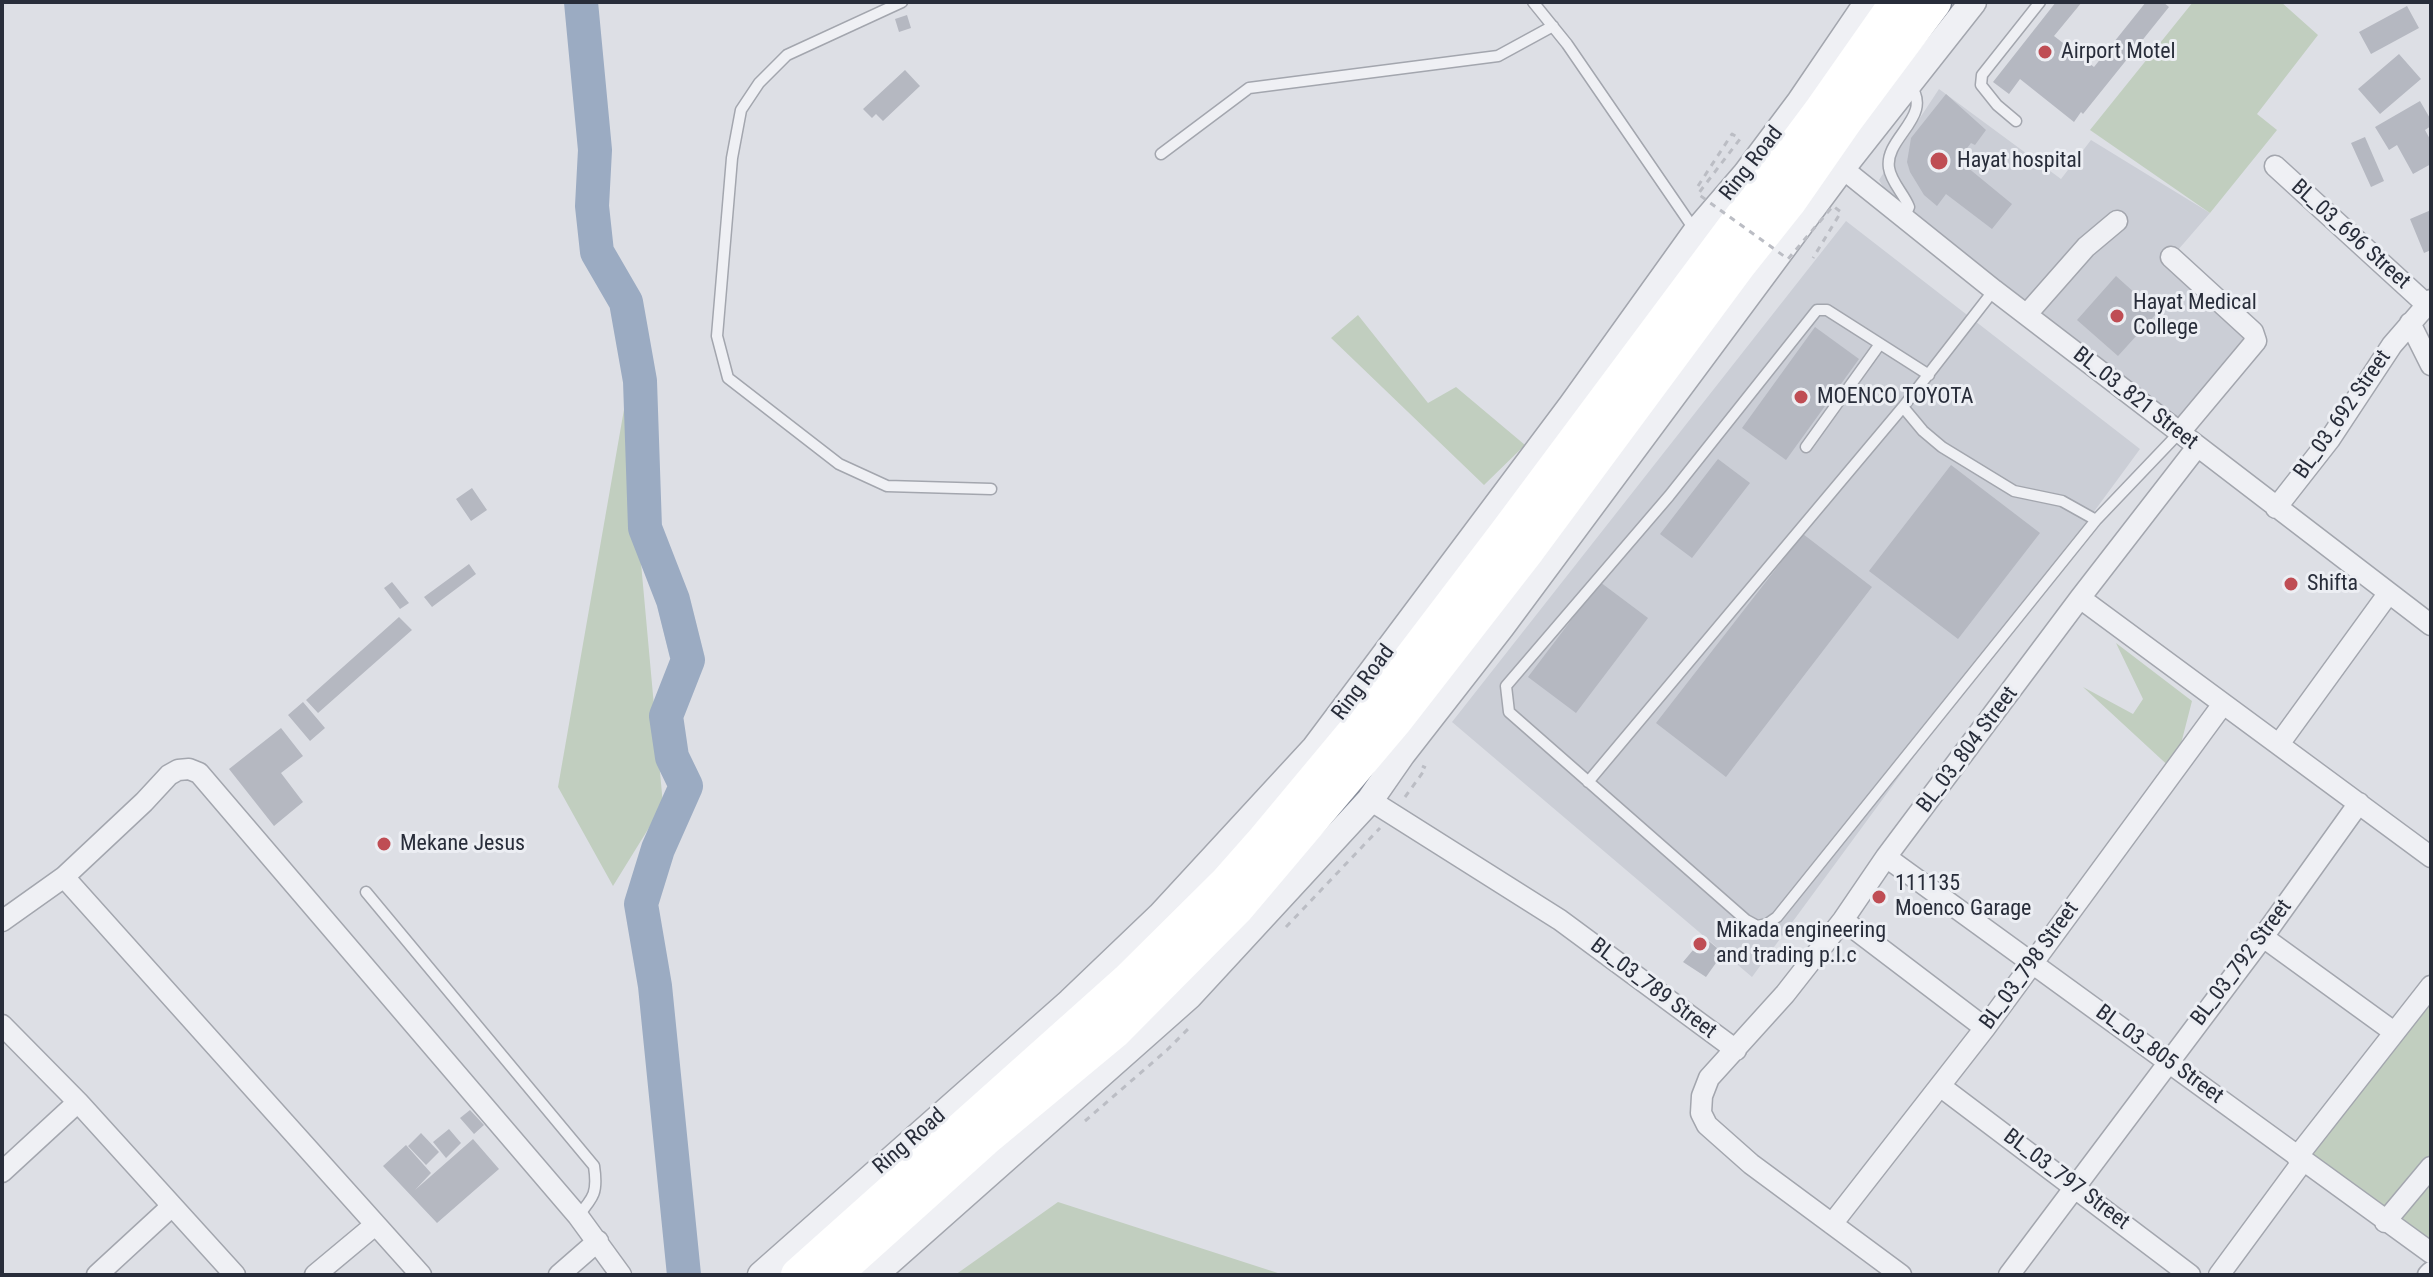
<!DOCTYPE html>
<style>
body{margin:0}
#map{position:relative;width:2433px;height:1277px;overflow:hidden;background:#dddfe5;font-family:"Roboto Condensed",sans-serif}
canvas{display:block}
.frame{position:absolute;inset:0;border:4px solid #282d3a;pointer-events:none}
</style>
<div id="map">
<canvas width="2433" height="1277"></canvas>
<div class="frame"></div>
</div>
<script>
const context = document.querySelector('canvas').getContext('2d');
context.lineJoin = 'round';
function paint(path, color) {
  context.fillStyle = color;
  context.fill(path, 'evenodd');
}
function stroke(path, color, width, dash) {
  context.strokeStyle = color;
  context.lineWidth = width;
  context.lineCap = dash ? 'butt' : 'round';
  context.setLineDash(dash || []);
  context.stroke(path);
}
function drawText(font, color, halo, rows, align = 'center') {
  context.font = font + ' "Roboto Condensed",sans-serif';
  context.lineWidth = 6;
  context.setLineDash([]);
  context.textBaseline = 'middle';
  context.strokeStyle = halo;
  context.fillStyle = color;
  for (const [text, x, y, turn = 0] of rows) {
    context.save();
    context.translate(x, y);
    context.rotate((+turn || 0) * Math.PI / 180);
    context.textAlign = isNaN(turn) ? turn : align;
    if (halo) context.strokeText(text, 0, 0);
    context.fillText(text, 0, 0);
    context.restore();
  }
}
const built = new Path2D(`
 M1939 89 2061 179 2091 140 2210 213 2171 258 2256 341 2181 419 1930 230 1888 195 1879 180Z
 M1846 221 2140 449 1752 977 1452 722Z`);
const green = new Path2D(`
 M2193 2H2281L2318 35 2257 114 2277 130 2210 213 2090 130Z
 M1358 315 1428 403 1456 387 1525 445 1484 485 1331 338Z
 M626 398 663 805 613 886 558 787Z
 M2116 643 2192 701 2174 771 2083 687 2133 714 2143 699Z
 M2431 980V1256L2296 1160Z
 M1058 1202 1284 1275H955Z`);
const river = new Path2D(`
 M581 2 595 150 592 206 597 252 626 302 640 381 645 528 673 600 688 660 666 716 672 757 686 786 658 849 641 904 655 986 684 1275`);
const building = new Path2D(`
 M2056 2H2082L2054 36 2094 67 2146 2H2163L2169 7 2083 114 2081 112 2074 122 2020 79 2009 94 1993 82Z
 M2407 6 2419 28 2371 54 2359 32Z
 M907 15 911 28 899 32 895 19Z
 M2399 54 2421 79 2380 114 2358 89Z
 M905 70 920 86 883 121 876 114 872 118 863 109Z
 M1946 94 1986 130 1975 145 1971 143 1964 152 1973 160 1967 167 2012 204 1992 229 1946 194 1937 206 1924 195 1910 172 1907 162 1911 138Z
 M2420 101 2431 120V126L2425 130 2431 141V164L2413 174 2397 145 2389 150 2375 127Z
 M2365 137 2384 181 2371 187 2351 143Z
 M2431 210V250L2424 253 2410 219Z
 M2116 276 2157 313 2118 356 2077 320Z
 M1815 327 1859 359 1786 460 1742 428Z
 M1718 459 1750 483 1692 558 1660 534Z
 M1951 465 2040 533 1958 639 1869 571Z
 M472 488 487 510 471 521 456 499Z
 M1803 534 1872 587 1726 777 1656 723Z
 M469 564 476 574 432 607 424 597Z
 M392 582 409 603 400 609 384 588Z
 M1600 582 1648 618 1576 713 1528 677Z
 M399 617 412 630 318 713 306 700Z
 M303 702 325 728 310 741 288 715Z
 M281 728 303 756 281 773 303 802 274 826 229 769Z
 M1704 937 1723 953 1706 977 1683 962Z
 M470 1110 484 1125 474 1134 460 1118Z
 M449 1129 461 1143 446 1158 433 1142Z
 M421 1133 439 1152 426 1165 408 1146Z
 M473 1139 499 1169 437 1223 383 1166 406 1145 431 1173 415 1190Z`);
const path = new Path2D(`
 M1405 797 1426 768 1422 766
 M1286 927 1380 828
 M1085 1121 1167 1050 1189 1028`);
const service = new Path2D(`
 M902 2 787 55 759 83 741 110 732 158 717 336 728 378 839 464 887 486 991 489
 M1533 2 1567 44 1696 232
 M2016 121 1997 105 1981 85 1982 75 2040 2
 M1161 154 1249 88 1498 56 1553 26
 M1904 218 1909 207C1904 194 1891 182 1889 168 1884 137 1936 116 1909 84
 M1994 290 1903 407 1923 431 1942 447 2014 491 2062 501 2096 520
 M1929 375 1827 310H1817L1669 496 1506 686 1509 712 1746 920 1757 926 1767 924 1777 917 2096 520 2179 433
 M1806 447 1880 344
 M1588 782 1903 407
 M366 892 594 1166C598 1192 594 1197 578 1216`);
const minor = new Path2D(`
 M2275 166 2426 304
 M1842 168 1994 290 2431 625
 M2171 257 2253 332 2256 341 2179 433
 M2027 314 2086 247 2117 221
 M2410 323 2431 365
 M2276 508 2330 439 2392 345 2431 300
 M2080 598 2431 857
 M2279 744 2388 594
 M1370 800 1560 920 1736 1050
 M1886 857 2431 1253
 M64 877 421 1275
 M1843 920 1985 1028
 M2 921 64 877 144 802 169 775 178 770 189 769 199 773 578 1216 621 1275
 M2263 937 2394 1032
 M2 1025 78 1102 235 1275
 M1940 1086 2190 1275
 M2297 1157 2431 986
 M2 1172 78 1102
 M2385 1222 2431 1167
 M1832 1224 1985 1028 2223 704
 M97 1275 172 1206
 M315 1275 375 1225
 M559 1275 598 1241
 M1901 1275 1751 1164 1707 1125 1701 1113 1702 1096 1709 1078 1785 994 1843 920 1886 857 2080 598 2197 447
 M2009 1275 2263 937 2359 803
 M2219 1275 2303 1161
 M2428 1275 2431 1272`);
const tertiary = new Path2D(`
 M761 1275 1070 1002 1160 916 1315 748 1572 405 1696 232 1746 174 1800 102 1868 2
 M874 1275 1189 996 1370 800 1402 754 1501 627 1842 168 1973 2`);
const trunk = new Path2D(`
 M798 1275 1127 981 1227 882 1265 839 1360 725 1506 533 1820 112 1897 2
 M834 1275 984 1140 1114 1032 1237 908 1395 721 1528 550 1739 265 1789 202 1846 120 1934 2`);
const pathBridge = new Path2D(`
 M1698 186 1732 134 1740 139 1698 194 1788 259 1833 206 1841 212 1813 258`);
const markers = [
 [2045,52,8,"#bf4d54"],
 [1939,161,10,"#bf4d54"],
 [2117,316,8,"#bf4d54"],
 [1801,397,8,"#bf4d54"],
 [2291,584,8,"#bf4d54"],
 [384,844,8,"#bf4d54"],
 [1879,897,8,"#bf4d54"],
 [1700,944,8,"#bf4d54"]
];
const poiNames = [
 ["Airport Motel",2061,52],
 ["Hayat hospital",1957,161],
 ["Hayat Medical",2133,303],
 ["College",2133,328],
 ["MOENCO TOYOTA",1817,397],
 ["Shifta",2307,584],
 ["Mekane Jesus",400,844],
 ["111135",1895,884],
 ["Moenco Garage",1895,909],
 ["Mikada engineering",1716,931],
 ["and trading p.l.c",1716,956]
];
const streetNames = [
 ["Ring Road",1752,164,-52],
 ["BL_03_696 Street",2350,235,42],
 ["BL_03_821 Street",2135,399,38],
 ["BL_03_692 Street",2343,415,-55],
 ["Ring Road",1364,683,-53],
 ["BL_03_804 Street",1968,750,-53],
 ["BL_03_792 Street",2242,963,-53],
 ["BL_03_798 Street",2030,966,-54],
 ["BL_03_789 Street",1653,989,37],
 ["BL_03_805 Street",2159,1055,36],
 ["Ring Road",910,1142,-41],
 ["BL_03_797 Street",2066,1180,37]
];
paint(built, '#cbced6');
paint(green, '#c1cebf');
stroke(river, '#9babc2', 34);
paint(building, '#b5b8c1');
stroke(service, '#a3a6ae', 13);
stroke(minor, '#a3a6ae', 23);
stroke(tertiary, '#a3a6ae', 29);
stroke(trunk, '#868c9a', 37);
stroke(path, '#bbbdc4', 3, [6, 6]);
stroke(service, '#eff0f4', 10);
stroke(minor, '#eff0f4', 20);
stroke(tertiary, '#eff0f4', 26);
stroke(trunk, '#fff', 34);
stroke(pathBridge, '#bbbdc4', 3, [6, 6]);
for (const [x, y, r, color] of markers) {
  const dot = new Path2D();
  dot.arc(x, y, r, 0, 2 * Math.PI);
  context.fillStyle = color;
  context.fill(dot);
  stroke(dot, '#eceef3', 3);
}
drawText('22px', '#282d3a', '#eceef3', poiNames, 'left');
drawText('22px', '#282d3a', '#eceef3', streetNames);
</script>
